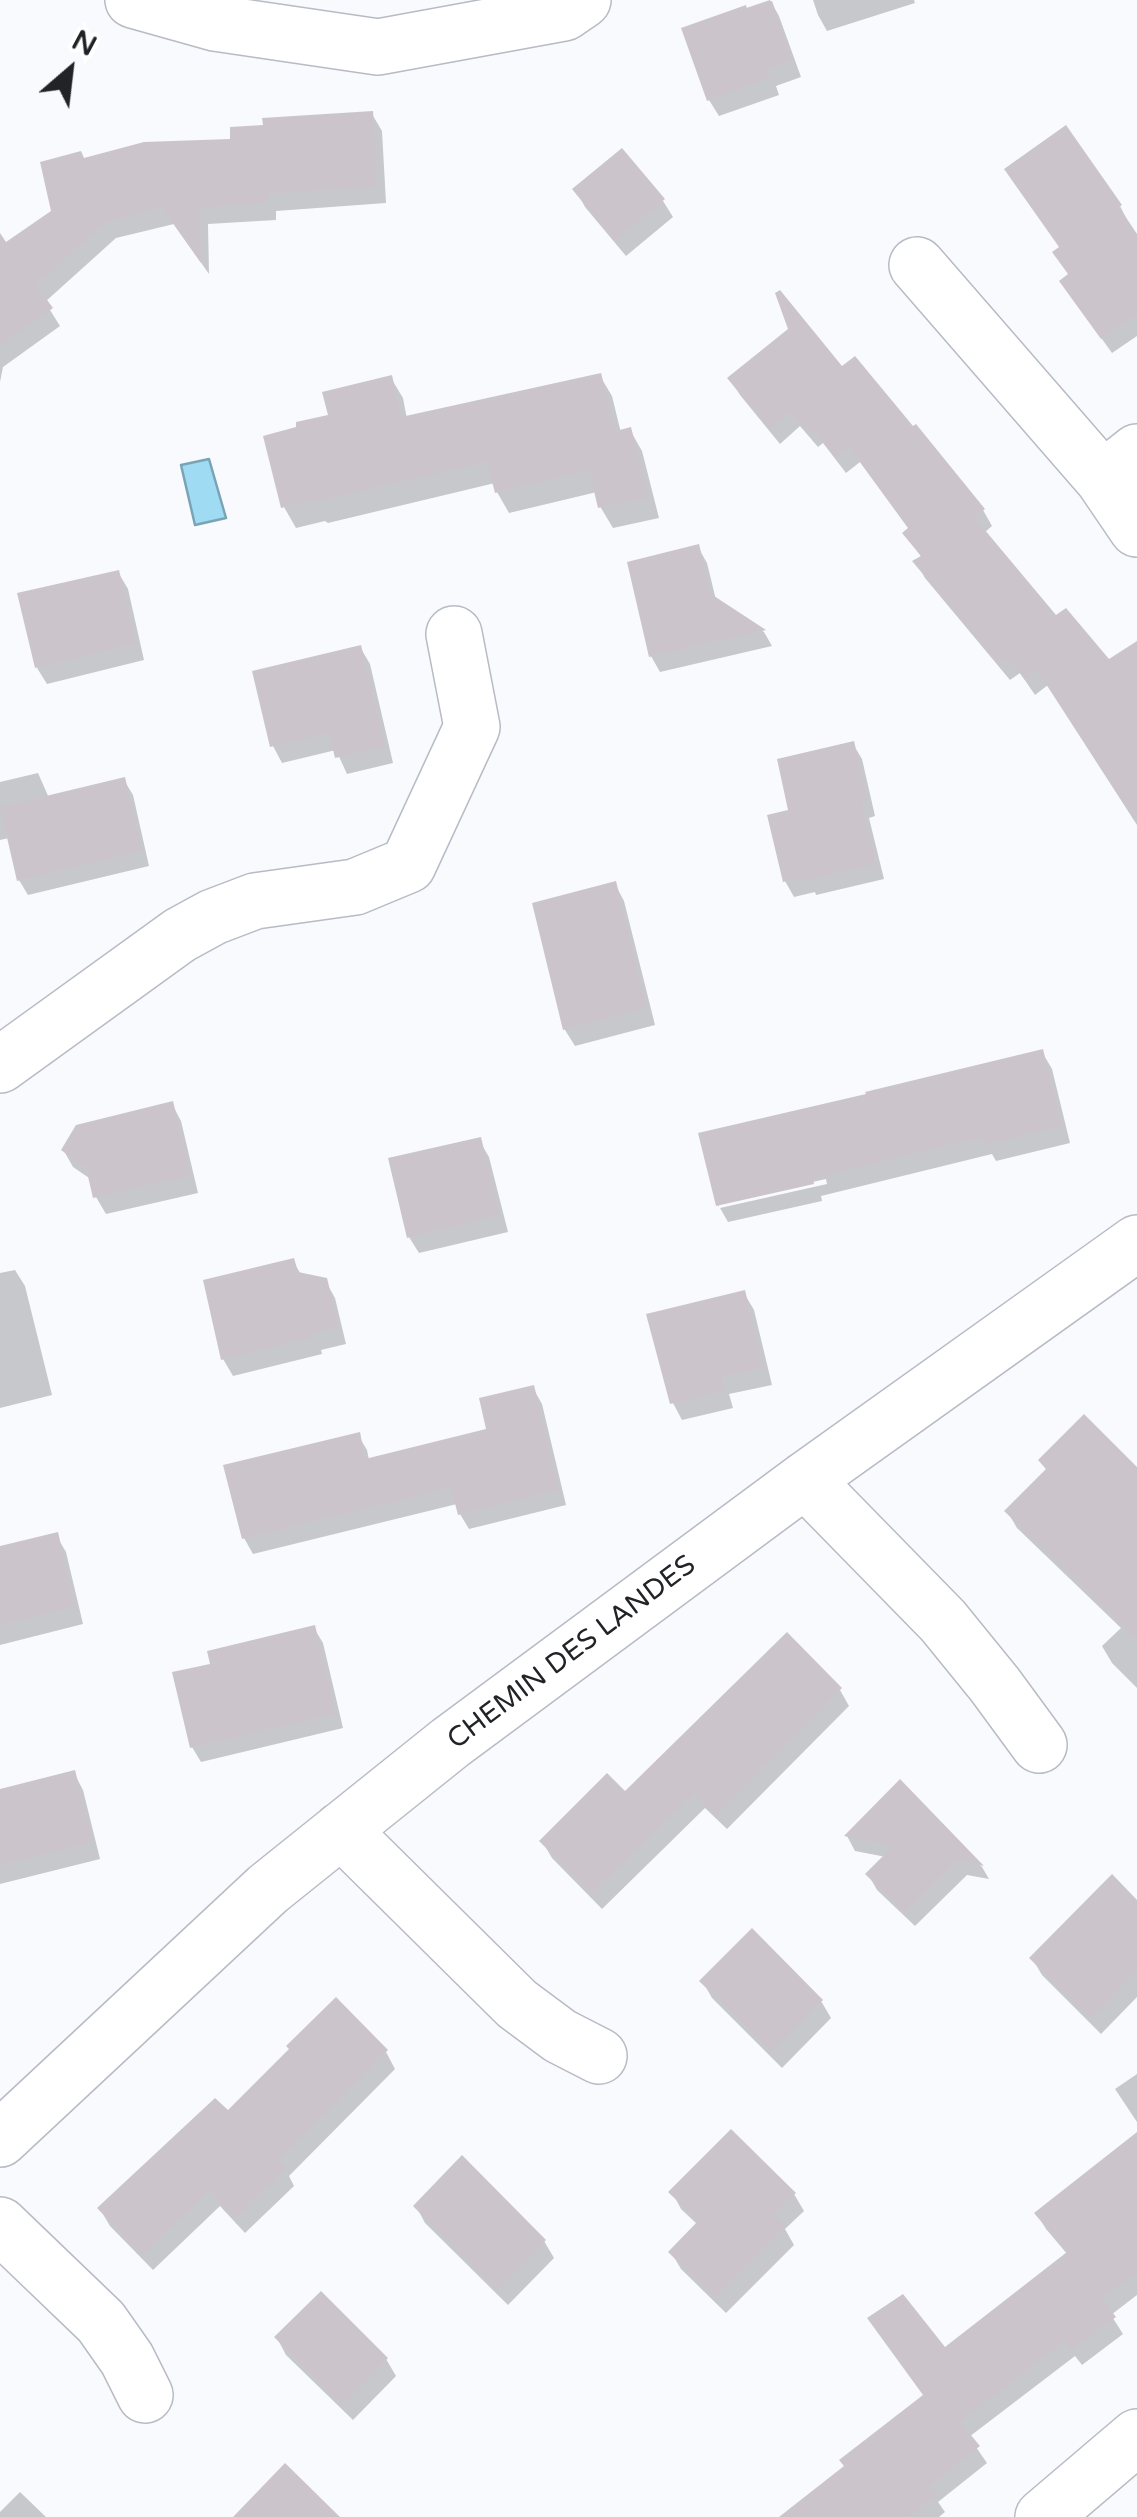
<!DOCTYPE html>
<style>
body{margin:0}
#map{position:relative;width:1137px;height:2517px;overflow:hidden;background:#f8fafe;font-family:"Varela Round",sans-serif}
canvas{display:block}
.north{position:absolute;left:20px;top:20px;width:100px;height:100px;-webkit-text-stroke:8px #fff;paint-order:stroke;rotate:28deg;font-size:28px;font-weight:700;line-height:40px;text-align:center;color:#222327}
.north::after{content:'';display:block;margin:auto;width:35px;height:45px;background:#222327;clip-path:polygon(50% 0,100% 100%,50% 72%,0 100%)}
</style>
<div id="map">
<canvas width="1137" height="2517"></canvas>
<div class="north">N</div>
</div>
<script>
const context = document.querySelector('canvas').getContext('2d');
context.lineJoin = 'round';
function paint(path, color) {
  context.fillStyle = color;
  context.fill(path, 'evenodd');
}
function stroke(path, color, width, dash) {
  context.strokeStyle = color;
  context.lineWidth = width;
  context.lineCap = dash ? 'butt' : 'round';
  context.setLineDash(dash || []);
  context.stroke(path);
}
function drawText(font, color, halo, rows, align = 'center') {
  context.font = font + ' "Varela Round",sans-serif';
  context.lineWidth = 8;
  context.setLineDash([]);
  context.textBaseline = 'middle';
  context.strokeStyle = halo;
  context.fillStyle = color;
  for (const [text, x, y, turn = 0] of rows) {
    context.save();
    context.translate(x, y);
    context.rotate((+turn || 0) * Math.PI / 180);
    context.textAlign = isNaN(turn) ? turn : align;
    if (halo) context.strokeText(text, 0, 0);
    context.fillText(text, 0, 0);
    context.restore();
  }
}
const water = new Path2D(`
 M209 459 226 518 195 525 181 465Z`);
const shadow = new Path2D(`
 M770 0 779 16 801 77 776 86 779 95 719 116 709 100 684 29Z
 M813 0H914L915 3 827 31 818 15Z
 M372 114 382 131 386 203 276 211V220L208 224 209 274 174 224 116 238 45 302 60 326 3 367 0 382V249L54 212 84 161 233 142Z
 M576 190 663 201 673 217 626 256 585 207Z
 M1120 206 1137 239V336L1112 353 1072 297 1070 276 1056 252Z
 M842 369 983 510 992 526 984 533 1056 619 1137 687V824L1048 685 1035 695 1020 673 1010 680 925 578 916 562 922 558 905 533 910 530 860 462 846 473 823 443 818 447 800 426 780 444 740 395 730 379Z
 M600 376 612 396 621 433 630 430 642 451 659 518 613 528 601 508 597 492 509 513 497 492 495 483 328 523 325 521 296 528 284 507 331 416 391 378 403 398 407 419Z
 M698 547 707 563 716 600 764 632 772 646 660 672 651 656Z
 M118 572 128 589 144 660 47 684 37 668Z
 M360 647 370 664 393 763 347 774 336 750 282 763 273 746Z
 M853 744 862 759 875 816 869 818 884 879 816 895 815 892 794 897 785 881 791 812Z
 M38 773 49 798 124 780 133 795 149 866 28 895 19 880 9 838 0 840V782Z
 M615 884 624 901 655 1025 575 1046 565 1030 535 905Z
 M1042 1052 1052 1069 1070 1143 996 1161 992 1154 821 1196 822 1201 728 1222 720 1208 827 1184 826 1179 719 1203V1207L718 1205 701 1135 869 1096 868 1093Z
 M172 1104 181 1121 198 1193 106 1214 96 1197 92 1180 73 1167 64 1151Z
 M479 1140 489 1157 508 1232 419 1253 409 1237Z
 M293 1261 302 1276 325 1280 335 1298 346 1344 321 1350 322 1354 233 1376 223 1359Z
 M15 1270 25 1286 52 1395 0 1408V1273Z
 M744 1293 754 1310 772 1385 729 1394 733 1408 682 1420 673 1403Z
 M533 1388 542 1404 566 1505 469 1529 460 1514 457 1504 253 1554 244 1538 358 1435 367 1450 369 1460 489 1431Z
 M1041 1460 1137 1470V1688L1112 1663 1102 1646 1121 1628 1017 1528 1007 1511 1047 1471Z
 M56 1535 66 1552 83 1624 0 1645V1549Z
 M314 1628 323 1643 343 1728 201 1762 192 1747 213 1666Z
 M840 1690 849 1706 727 1829 705 1808 602 1909 552 1858 542 1841 625 1795Z
 M74 1773 83 1790 100 1859 0 1884V1791Z
 M937 1822 982 1867 989 1879 967 1875 915 1926 877 1890 868 1874 886 1857 855 1851 847 1836Z
 M1137 1904V1997L1101 2034 1042 1975 1032 1958Z
 M703 1982 821 2001 831 2018 782 2068 712 1998Z
 M386 2052 395 2069 289 2176 294 2186 245 2233 220 2206 153 2270 110 2226 100 2209 228 2114Z
 M1137 2074V2122L1115 2089Z
 M1137 2135V2295L1111 2315 1123 2334 1082 2365 1075 2356 969 2437 987 2463 938 2502 945 2512 939 2517H783L847 2468 925 2396 944 2350 1068 2255 1046 2229 1037 2214Z
 M672 2192 794 2194 804 2211 785 2229 794 2245 726 2313 681 2269 671 2252 698 2225 681 2209Z
 M416 2206 544 2241 554 2258 508 2305 425 2223Z
 M277 2338 386 2359 396 2376 353 2420 286 2355Z
 M20 2492 46 2517H0V2512Z`);
const building = new Path2D(`
 M772 1 793 60 768 69 771 78 707 101 681 28 746 5 747 9Z
 M373 111 378 187 267 194 268 203 199 208 201 263 162 208 106 222 36 285 53 308 0 346V233L6 242 51 211 40 162 81 151 84 158 144 142 230 139V127L263 125 262 118Z
 M1066 125 1122 205 1119 207 1137 234V314L1101 339 1059 281 1068 274 1052 252 1059 247 1004 169Z
 M622 148 665 199 614 241 572 189Z
 M780 290 842 366 855 356 913 426 916 424 985 509 974 517 1056 615 1066 608 1109 659 1137 641V825L1037 670 1025 680 1009 659 1000 666 912 561 921 556 902 533 908 528 849 447 836 458 812 429 808 432 790 412 769 429 727 378 788 329 775 293Z
 M601 373 616 431 631 427 649 497 598 508 589 470 495 493 487 462 315 502 311 501 281 508 263 436 296 427V422L328 415 322 392 392 375 401 417Z
 M699 544 711 594 766 630 649 657 627 562Z
 M119 570 136 644 35 668 17 593Z
 M361 645 386 747 335 758 329 733 270 747 252 671Z
 M854 741 868 801 862 802 876 864 805 881 804 878 783 882 767 815 788 810 777 759Z
 M125 777 142 851 17 881 0 807Z
 M616 881 647 1008 563 1030 532 903Z
 M1043 1049 1062 1126 984 1145 982 1137 813 1179 814 1184 716 1206 698 1133 866 1094 865 1092Z
 M173 1101 191 1176 93 1198 86 1168 61 1150 76 1125Z
 M481 1137 500 1215 407 1238 388 1158Z
 M294 1258 298 1272 327 1278 339 1327 313 1333 314 1337 221 1360 203 1280Z
 M745 1290 764 1368 722 1377 725 1391 670 1404 646 1314Z
 M534 1385 559 1490 458 1515 451 1488 242 1539 223 1465 360 1432 365 1459 486 1429 479 1398Z
 M1084 1414 1137 1467V1639L1004 1511 1046 1469 1038 1460Z
 M58 1532 75 1607 0 1625V1546Z
 M315 1625 336 1714 190 1748 172 1672 210 1664 207 1651Z
 M787 1632 842 1688 716 1815 694 1793 592 1894 539 1841 607 1773 625 1791Z
 M75 1770 93 1842 0 1865V1789Z
 M900 1779 984 1866 958 1860 905 1913 865 1874 893 1846 844 1836Z
 M1112 1874 1137 1900V1971L1091 2019 1029 1958Z
 M752 1928 823 2000 772 2052 699 1981Z
 M336 1997 388 2050 279 2160 287 2168 235 2218 209 2191 142 2255 97 2208 215 2098 228 2110 289 2049 286 2046Z
 M731 2129 796 2193 774 2214 786 2227 715 2298 668 2252 698 2221 668 2192Z
 M1137 2132V2272L1102 2299 1116 2317 1071 2351 1064 2342 960 2422 980 2446 930 2486 938 2495 909 2517H779L844 2466 839 2460 923 2395 867 2318 903 2294 945 2347 1067 2252 1034 2213Z
 M462 2155 546 2240 497 2291 413 2206Z
 M321 2291 388 2358 342 2405 274 2337Z
 M285 2463 340 2517H233Z`);
const minor = new Path2D(`
 M133 0 215 23 378 47 564 13 583 0
 M917 265 1103 479
 M1137 452 1103 479 1137 529
 M0 1065 180 935 213 917 255 901 355 887 408 865 472 727 454 634
 M805 1480 943 1621 995 1685 1039 1745
 M341 1830 517 2004 560 2036 599 2056
 M0 2139 268 1889 450 1743 805 1480 1137 1243
 M0 2225 101 2322 127 2359 145 2395
 M1043 2517 1137 2437`);
const streetNames = [
 ["CHEMIN DES LANDES",572,1653,-37]
];
paint(water, '#9fdbf2');
stroke(water, '#7aa4b5', 2.5);
paint(shadow, '#0003');
paint(building, '#ccc4cb');
stroke(minor, '#b7bbc5', 58);
stroke(minor, '#fff', 55);
drawText('28px', '#222327', '#fff', streetNames);
</script>
